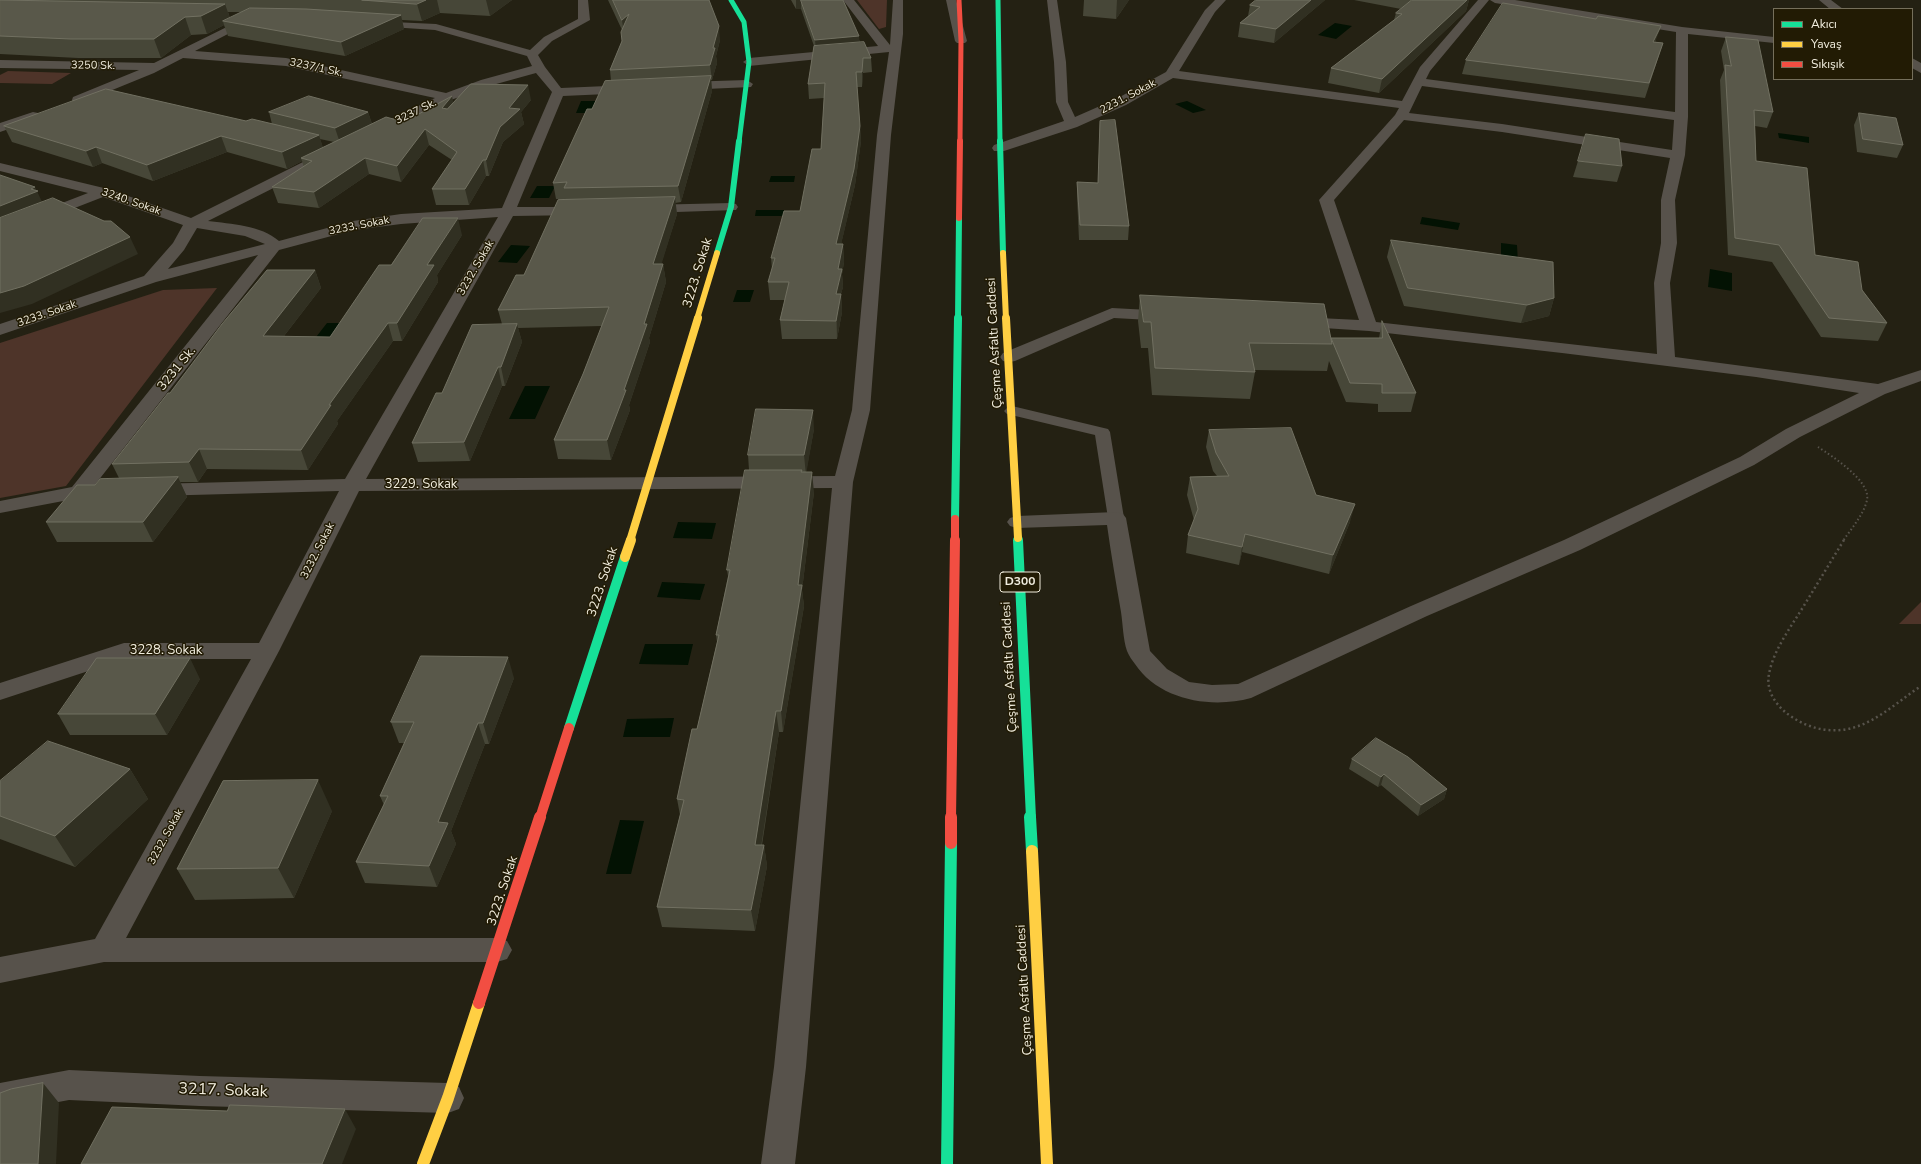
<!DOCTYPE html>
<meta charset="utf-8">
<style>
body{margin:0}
#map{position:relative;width:1921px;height:1164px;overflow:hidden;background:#242113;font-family:"Nunito Sans",sans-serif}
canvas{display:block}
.legend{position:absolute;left:1773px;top:8px;width:140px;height:72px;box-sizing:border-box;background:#221b04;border:1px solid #756f5b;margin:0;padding:5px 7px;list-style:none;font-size:12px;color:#f1edde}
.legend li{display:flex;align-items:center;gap:8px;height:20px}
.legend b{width:20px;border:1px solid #756f5b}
</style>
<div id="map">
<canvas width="1921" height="1164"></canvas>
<ul class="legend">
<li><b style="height:5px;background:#16e098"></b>Akıcı</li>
<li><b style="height:5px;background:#ffcf43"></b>Yavaş</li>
<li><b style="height:5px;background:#f24e42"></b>Sıkışık</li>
</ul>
</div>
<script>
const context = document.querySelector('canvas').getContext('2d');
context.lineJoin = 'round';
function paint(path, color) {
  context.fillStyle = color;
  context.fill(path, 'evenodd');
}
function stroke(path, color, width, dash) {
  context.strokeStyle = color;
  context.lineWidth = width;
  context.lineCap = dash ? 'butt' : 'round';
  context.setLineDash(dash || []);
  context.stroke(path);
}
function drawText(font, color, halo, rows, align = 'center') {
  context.font = font + ' "Nunito Sans",sans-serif';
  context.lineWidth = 3;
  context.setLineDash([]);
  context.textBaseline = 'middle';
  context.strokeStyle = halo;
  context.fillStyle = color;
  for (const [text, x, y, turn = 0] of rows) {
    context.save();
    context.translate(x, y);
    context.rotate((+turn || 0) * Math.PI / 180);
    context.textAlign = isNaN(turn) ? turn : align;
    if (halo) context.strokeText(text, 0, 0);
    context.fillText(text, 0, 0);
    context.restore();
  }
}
const green = new Path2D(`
 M857 0H887L886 27 879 29Z
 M8 71 71 73 52 84 0 83V75Z
 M217 288 66 486 0 498V343L163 290Z
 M1921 602V624H1899Z`);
const water = new Path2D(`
 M1335 23 1352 26 1336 39 1318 35Z
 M581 101H597L593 113H576Z
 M1187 101 1206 110 1193 113 1175 104Z
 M1778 133 1809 137V143L1779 138Z
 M771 176H795L794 182H769Z
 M537 186H555L549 198H530Z
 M756 210H784L783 216H755Z
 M1422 217 1460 223 1458 230 1420 224Z
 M1501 243 1517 245 1518 264 1501 262Z
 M511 245 530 246 517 263 498 262Z
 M1710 269 1732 273V291L1708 287Z
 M737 290H754L750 302H733Z
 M327 323H344L331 341H313Z
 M525 386H550L535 419H509Z
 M678 522 716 523 712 539 673 538Z
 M662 582 705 584 700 600 657 597Z
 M645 644H693L688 665 639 664Z
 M674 718 670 737H623L627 719Z
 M620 820 644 821 631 874H606Z`);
const pathFar1 = new Path2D(`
 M1818 447C1832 456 1871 481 1867 500 1864 514 1851 529 1843 541`);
const path = new Path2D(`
 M1844 540C1829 564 1815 588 1800 612 1788 631 1773 652 1769 674 1766 689 1774 702 1784 711 1793 719 1805 725 1816 728 1860 739 1887 709 1921 686`);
const lane = new Path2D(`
 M1012 406 1108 429 1110 432 1124 518 1122 522 1116 523 1110 522 1108 518 1095 435 1007 414 1004 411 1007 408Z`);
const street = new Path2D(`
 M578 0H588L590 20 552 41 538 55 545 67 561 88 630 85 636 89 630 93 563 96 517 207H582L587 208 589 211 587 214 582 215 513 216 366 479 835 476 852 410 877 135 889 52 749 66 743 62 749 58 878 46 843 0H854L890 45 893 0H903V34L891 135 870 410 853 482 806 1067 795 1164H761L774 1067 832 488 359 491 279 651 126 938H497L507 941 512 950 507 959 497 962H104L0 983V957L95 939 251 659H125L0 700V683L124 643H259L339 491 154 496 147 494 144 490 147 486 154 484 345 479 498 217 401 224 354 230 279 250 94 486 106 488 109 492 106 496 79 498 0 513V501L72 487 258 255 156 282 0 335V324L144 276 173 243 183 225 103 197 0 237V227L88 193 0 171V163L108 189 191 218 323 152H333L335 155 333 158 208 221C231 224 261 225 279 241L353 221 401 214 502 208 552 92 536 73 489 86 451 100 371 138 366 137 364 134 366 131 435 98 286 66 183 58 154 73 78 104 73 103 72 100 73 97 139 70 0 68V60L154 63 251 15 257 18 255 20 195 51 286 58 446 93 481 80 532 66 527 56 435 30 375 26 371 25 369 23 371 21 436 24 530 50 544 37 578 19ZM197 228 245 236 265 244 168 269 184 250Z
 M946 0H956L967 41 965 43H957L955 41Z
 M1047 0H1057L1066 62 1068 102 1075 117 1116 99 1166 72 1205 10 1215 0H1226L1215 12 1179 71 1402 101 1420 67 1478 0H1489L1430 71 1426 79 1675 112 1676 32 1495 3 1490 0H1515L1682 27 1774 37V43L1688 34V117L1685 155 1675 200 1677 243 1670 283 1675 357 1878 384 1921 370V381L1885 394 1800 437 1754 465 1580 550 1427 616 1251 698C1211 709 1159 700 1135 664 1132 660 1129 656 1127 651 1123 639 1123 625 1121 612 1116 583 1111 554 1107 525L1017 528 1010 526 1007 522 1010 518 1017 516 1116 512 1123 514 1126 518 1150 651 1167 669 1189 682 1212 685 1238 684 1411 606 1564 540 1740 457 1786 429 1859 393 1756 377 1562 353 1369 331 1293 326 1290 322 1293 318 1299 317 1359 320 1319 200 1395 115 1399 108 1173 78 1126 105 1077 127 1004 151H994L992 148 994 145 1064 121 1056 102 1054 62ZM1422 86 1674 120 1672 150 1502 124 1409 113ZM1404 120 1502 132 1670 158 1661 200V243L1654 283 1657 354 1376 322 1334 200Z
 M1819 0H1831L1843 9H1830Z
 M1912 58 1921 63V73L1912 68Z
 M747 80 753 84 751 87 683 90 677 86 683 82Z
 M33 112 38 113 40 116 38 119 0 132V123Z
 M731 203 736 204 738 207 736 210 647 213 642 212 640 209 642 206 647 205Z
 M1112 308 1168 311 1174 312 1176 316 1174 320 1168 321 1114 318 1015 361 1009 362 1003 361 1000 357 1003 353Z
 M69 1070 200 1076 448 1083 459 1087 464 1098 459 1109 448 1113 200 1106 69 1100 0 1113V1083Z`);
const fastFar4 = new Path2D(`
 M731 0 744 22 749 62 739 142
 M998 0 1000 142`);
const fastFar3 = new Path2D(`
 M1000 141 1003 253
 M717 253 731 207 739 141
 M958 319 959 218`);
const fastFar2 = new Path2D(`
 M955 519 958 318
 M1018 538V541`);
const fastFar1 = new Path2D(`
 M1018 540 1031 818
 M569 728 625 557`);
const fast = new Path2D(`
 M1030 817 1032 851
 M947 1164 951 843`);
const slowFar3 = new Path2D(`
 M1003 253 1006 319
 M697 319 717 253`);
const slowFar2 = new Path2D(`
 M1006 318 1018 538
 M630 541 698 318`);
const slowFar1 = new Path2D(`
 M625 557 631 540`);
const slow = new Path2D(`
 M1032 851 1047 1164
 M423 1164 448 1098 479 1003`);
const jamFar4 = new Path2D(`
 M959 0 961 41 960 142`);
const jamFar3 = new Path2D(`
 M959 218 960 141`);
const jamFar2 = new Path2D(`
 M955 541V519`);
const jamFar1 = new Path2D(`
 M540 818 569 728
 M951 818 955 540`);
const jam = new Path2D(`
 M951 843V817
 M479 1003 540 817`);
const wall = new Path2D(`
 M0 0H512L490 16 440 13 422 21 402 20 404 29 345 56 228 36 224 25 207 34 191 35 161 58H78L0 54ZM228 12H241L230 18Z
 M608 0H709L720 40 716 56 717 63 712 80H711L712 91 681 202 675 203 677 214 661 264H663L666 282 649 338 650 342 629 405 630 410 611 460 558 459 554 440 583 374 602 326 518 328 522 342 505 386H502L470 461 418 462 412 443 442 393 502 324 498 310 524 275 566 199H556L553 183 592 109 611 81 610 70 622 41V30Z
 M791 0H843L860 42 871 58 872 72 863 73 862 87H857L861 141 855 185 841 244H843L844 262 842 274 843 287 841 294 842 312 837 339H782L780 320 785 300H770L768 282 772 269 771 258 800 211 821 149 824 98 809 99 808 84 814 46 801 9H796Z
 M1084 0H1129L1116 19 1083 16Z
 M1256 0H1325L1274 43 1238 37 1240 23 1248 16 1250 5Z
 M1354 0H1469L1466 11 1379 93 1328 83 1331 68 1394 20 1396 13 1401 9Z
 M1726 37 1773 112 1767 128 1755 126 1756 161 1815 255 1862 290 1887 323 1878 341 1821 337 1772 262 1728 255 1720 80 1724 70 1721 51Z
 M1656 40 1655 42 1663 43 1645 98 1462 74 1466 60Z
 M531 100 521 112 524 124 503 142 489 176H486L469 205H436L432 189 452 160 429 145 401 182 369 174 319 208 278 203 272 187 304 167 302 161 287 169 227 152 153 181 102 163 93 167 12 142 4 126 246 121 272 124 269 112H368L372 124 404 122 453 103ZM320 139 334 142 323 148Z
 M1859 113 1903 145 1897 158 1857 152 1854 125Z
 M1100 121 1129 226 1128 240H1079L1077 197V182L1098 183Z
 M1578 161 1622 166 1617 182 1573 177Z
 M462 235 437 275 438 282 402 341H393L337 421 338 424 308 470 207 469 198 482H180L187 497 153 542H57L46 522 95 485 119 478 112 464 170 393 315 270 321 288 284 336 330 337 391 265Z
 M1391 240 1554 298 1549 316 1521 323 1404 306 1387 257Z
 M1140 295 1331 338H1379L1382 321 1416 393 1411 412H1378V404L1346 402 1329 361 1327 371 1254 370 1255 372 1250 399 1152 395 1148 348H1141L1138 321Z
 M814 429 806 472 814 492 802 590 804 606 783 732H779L762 845H764L767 866 755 931 662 927 657 907 680 815 677 799 697 729 717 642 716 635 728 576 727 570 749 470 748 455Z
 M1209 430 1316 495 1350 522 1329 574 1242 552 1239 565 1186 553 1188 535 1194 520 1187 495 1190 477 1217 476 1213 471 1206 447Z
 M514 678 489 744H485L451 831 456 844 437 887 365 883 356 862 384 805 380 796 404 743H399L391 722Z
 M200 679 167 735H70L58 714Z
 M1352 759 1447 789 1444 799 1418 816 1381 785 1378 787 1349 769Z
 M130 769 148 799 75 867 0 839V781Z
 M332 811 294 898 195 900 177 869Z`);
const shadedWall = new Path2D(`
 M426 0H437L440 13 422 21 417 4Z
 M486 0H512L490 16Z
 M796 0H801V9H796Z
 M1117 0H1129L1116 19Z
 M1311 0H1325L1274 43 1276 29Z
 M1467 0H1469L1466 11 1379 93 1382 79Z
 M225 4 231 21H223L224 25 207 34 201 16Z
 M629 14 624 34 622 20Z
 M401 15 404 29 345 56 341 42Z
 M185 17 191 35 161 58 154 39Z
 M719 26 720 40 716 56 717 63 712 80 710 65 713 48Z
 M1661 26 1656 40 1649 57 1653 42Z
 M859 36 860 46 816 50 815 40Z
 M863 58V73L862 87V72Z
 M711 76 712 91 681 202 678 186Z
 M528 85 531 100 521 112 524 124 503 142 489 176 486 160 500 127 509 108Z
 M452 96 455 111 442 108Z
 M368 112 373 127 340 143 335 128Z
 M860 126 861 141 855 185 837 262 836 244Z
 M425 129 429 145 401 182 397 166Z
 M319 135 324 151 301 158 302 161 287 169 282 152Z
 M221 136 227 152 153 181 147 165Z
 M96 147 102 163 93 167 86 151Z
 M365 158 369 174 319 208 314 192Z
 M483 160 486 176 469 205 465 189Z
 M35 187 45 208 0 226V206L31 189Z
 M675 197 677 214 656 282 653 264Z
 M458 218 462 235 437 275 438 282 402 341 397 323 427 265Z
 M130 237 138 254 32 304 0 313V293Z
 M843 244 844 262 842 274 843 287 841 294 842 312 837 339 836 294 838 269Z
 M663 264 666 282 649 338 650 342 629 405 630 410 611 460 607 440 624 390Z
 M315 270 321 288 270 354 263 336Z
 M1554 298 1549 316 1521 323 1527 305Z
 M388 323 393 341 337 421 338 424 308 470 301 450 329 405Z
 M517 324 522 342 505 386 501 367Z
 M498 367 502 386 470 461 464 442Z
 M813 410 814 429 806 475 804 455Z
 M199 449 207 469 198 482 189 462Z
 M812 472 814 492 802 590 804 606 783 732 781 711 798 585Z
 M178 477 187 497 153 542 143 522Z
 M1355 504 1350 522 1329 574 1333 555Z
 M1245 534 1242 552 1239 565 1242 547Z
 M508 657 514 678 489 744 483 723Z
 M190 658 200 679 167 735 155 714Z
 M776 711 779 732 758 866 755 845Z
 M478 723 485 744 451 831 456 844 437 887 429 866 438 822Z
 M130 769 148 799 75 867 55 836Z
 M1384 774 1381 785 1378 787 1381 777Z
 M318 780 332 811 294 898 278 868Z
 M1447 789 1444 799 1418 816 1421 805Z
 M764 845 767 866 755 931 751 910Z
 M43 1083 59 1103 56 1164H38Z
 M345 1109 356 1129 342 1164H322Z`);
const building = new Path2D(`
 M0 0 225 4 201 16 185 17 154 39H71L0 36Z
 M362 0H426L417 4Z
 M613 0H709L719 26 713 48H715L710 65 610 70 622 41 621 32 629 14 622 20Z
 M801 0H843L859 36 815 40Z
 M1256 0H1311L1276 29 1240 23 1260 7 1250 5Z
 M1412 0H1467L1382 79 1331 68 1402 14 1396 13Z
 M1503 3 1596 19 1598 16 1661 26 1653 42 1663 43 1649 83 1466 60Z
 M250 8 306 9 401 15 341 42 223 21Z
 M1726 37 1758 40 1773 112 1754 110 1756 161 1807 168 1815 255 1858 262 1862 290 1887 323 1829 318 1779 245 1735 238 1725 65 1731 66Z
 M864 42 871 58H863L862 72H856L860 126 854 169 836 244H843L838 269H842L836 294H841L836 321 780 320 789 282H768L775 258H771L784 211H800L812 149H821L825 83 808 84 814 46Z
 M711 76 678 186 564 188 567 182 553 183 587 109H592L605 81Z
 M471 84 528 85 509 108 520 109 500 127 486 160H483L465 189H432L457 152 425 129 397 166 365 158 314 192 272 187 312 161 301 158 386 117 404 122 452 96 442 108 447 109Z
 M106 89 246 121 252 119 319 135 282 152 221 136 147 165 96 147 86 151 4 126Z
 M309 96 368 112 335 128 269 112Z
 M1859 113 1896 118 1903 145 1863 139Z
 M1115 120 1129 226 1080 225 1077 182 1098 183 1100 121Z
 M1586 134 1619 139 1622 166 1578 161Z
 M0 175 35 187 31 189 38 191 0 206Z
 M675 197 653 264H663L644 324H647L624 390H626L607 440H554L583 374 609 307 498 310 516 275H524L558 200Z
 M53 198 104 221H111L130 237 24 286 0 293V218Z
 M423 218H458L427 265H434L397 323H388L329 405H331L301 450 199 449 189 462 112 464 168 393H170L222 324 267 270H315L263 336 330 337 379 265H391Z
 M1391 240 1553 262 1554 298 1527 305 1408 288Z
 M1140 295 1324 304 1332 344 1249 343 1255 372 1155 368 1151 322H1144Z
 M1382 321 1416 393H1382V384L1350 383 1331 338H1382Z
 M517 324 501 367H498L464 442 412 443 436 393H442L472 325Z
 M756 409 813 410 804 455H748Z
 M1291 428 1316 495 1355 504 1333 555 1245 534 1242 547 1188 535 1198 509 1190 477 1229 476 1216 453 1209 430Z
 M745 470H802L801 472H812L798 585H802L781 711H776L755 845H764L751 910 657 907 684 800 677 799 692 729H697L719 635H716L730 570H727Z
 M178 477 143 522H46L77 485H95L100 479Z
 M421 656 508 657 483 723H478L438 822 448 823 429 866 356 862 388 796H380L414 722H391Z
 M97 658H190L155 714H58Z
 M1376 738 1408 757 1447 789 1421 805 1384 774 1381 777 1352 759Z
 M48 741 130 769 55 836 0 816V781Z
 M318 780 278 868 177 869 223 781Z
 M43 1083 38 1164H0V1093L11 1089Z
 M230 1105 345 1109 322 1164H81L112 1107 227 1111Z`);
const farStreetnames = [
 ["3250 Sk.",93,66,1],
 ["3237/1 Sk.",316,68,12],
 ["2231. Sokak",1128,97,-28],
 ["3237 Sk.",416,112,-26],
 ["3240. Sokak",131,202,19],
 ["3233. Sokak",359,226,-11],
 ["3232. Sokak",476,268,-60],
 ["3233. Sokak",47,314,-19],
 ["3232. Sokak",318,551,-63],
 ["3232. Sokak",166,837,-61]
];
const shields = [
 [1020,582,40]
];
const shieldNames = [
 ["D300",1020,582]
];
const streetNames = [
 ["3223. Sokak",698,273,-73],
 ["Çeşme Asfaltı Caddesi",995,343,-93],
 ["3231 Sk.",177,369,-51],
 ["3229. Sokak",421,485],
 ["3223. Sokak",603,582,-72],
 ["3228. Sokak",166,651],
 ["Çeşme Asfaltı Caddesi",1010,667,-93],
 ["3223. Sokak",503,891,-72],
 ["Çeşme Asfaltı Caddesi",1025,990,-93]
];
const nearStreetnames = [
 ["3217. Sokak",223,1091,2]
];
paint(green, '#4e3429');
paint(water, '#031203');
stroke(pathFar1, '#57534b', 2, [1.5, 2.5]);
stroke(path, '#57534b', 2.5, [2, 3]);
paint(lane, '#57524b');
paint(street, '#57524b');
stroke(fastFar4, '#16e098', 5);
stroke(fastFar3, '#16e098', 6);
stroke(fastFar2, '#16e098', 8);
stroke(fastFar1, '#16e098', 10);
stroke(fast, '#16e098', 12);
stroke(slowFar3, '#ffcf43', 6);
stroke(slowFar2, '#ffcf43', 8);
stroke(slowFar1, '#ffcf43', 10);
stroke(slow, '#ffcf43', 12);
stroke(jamFar4, '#f24e42', 5);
stroke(jamFar3, '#f24e42', 6);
stroke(jamFar2, '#f24e42', 8);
stroke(jamFar1, '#f24e42', 10);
stroke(jam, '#f24e42', 12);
paint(wall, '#474738');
paint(shadedWall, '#313022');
paint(building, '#59584a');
stroke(building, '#717061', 1);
drawText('11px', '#f1edde', '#221b04', farStreetnames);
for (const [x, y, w] of shields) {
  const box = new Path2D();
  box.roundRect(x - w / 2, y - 10, w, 20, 3);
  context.fillStyle = '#221b04';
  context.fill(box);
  stroke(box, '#f1edde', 1);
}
drawText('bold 12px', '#f1edde', null, shieldNames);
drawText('13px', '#f1edde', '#221b04', streetNames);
drawText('16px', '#f1edde', '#221b04', nearStreetnames);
</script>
